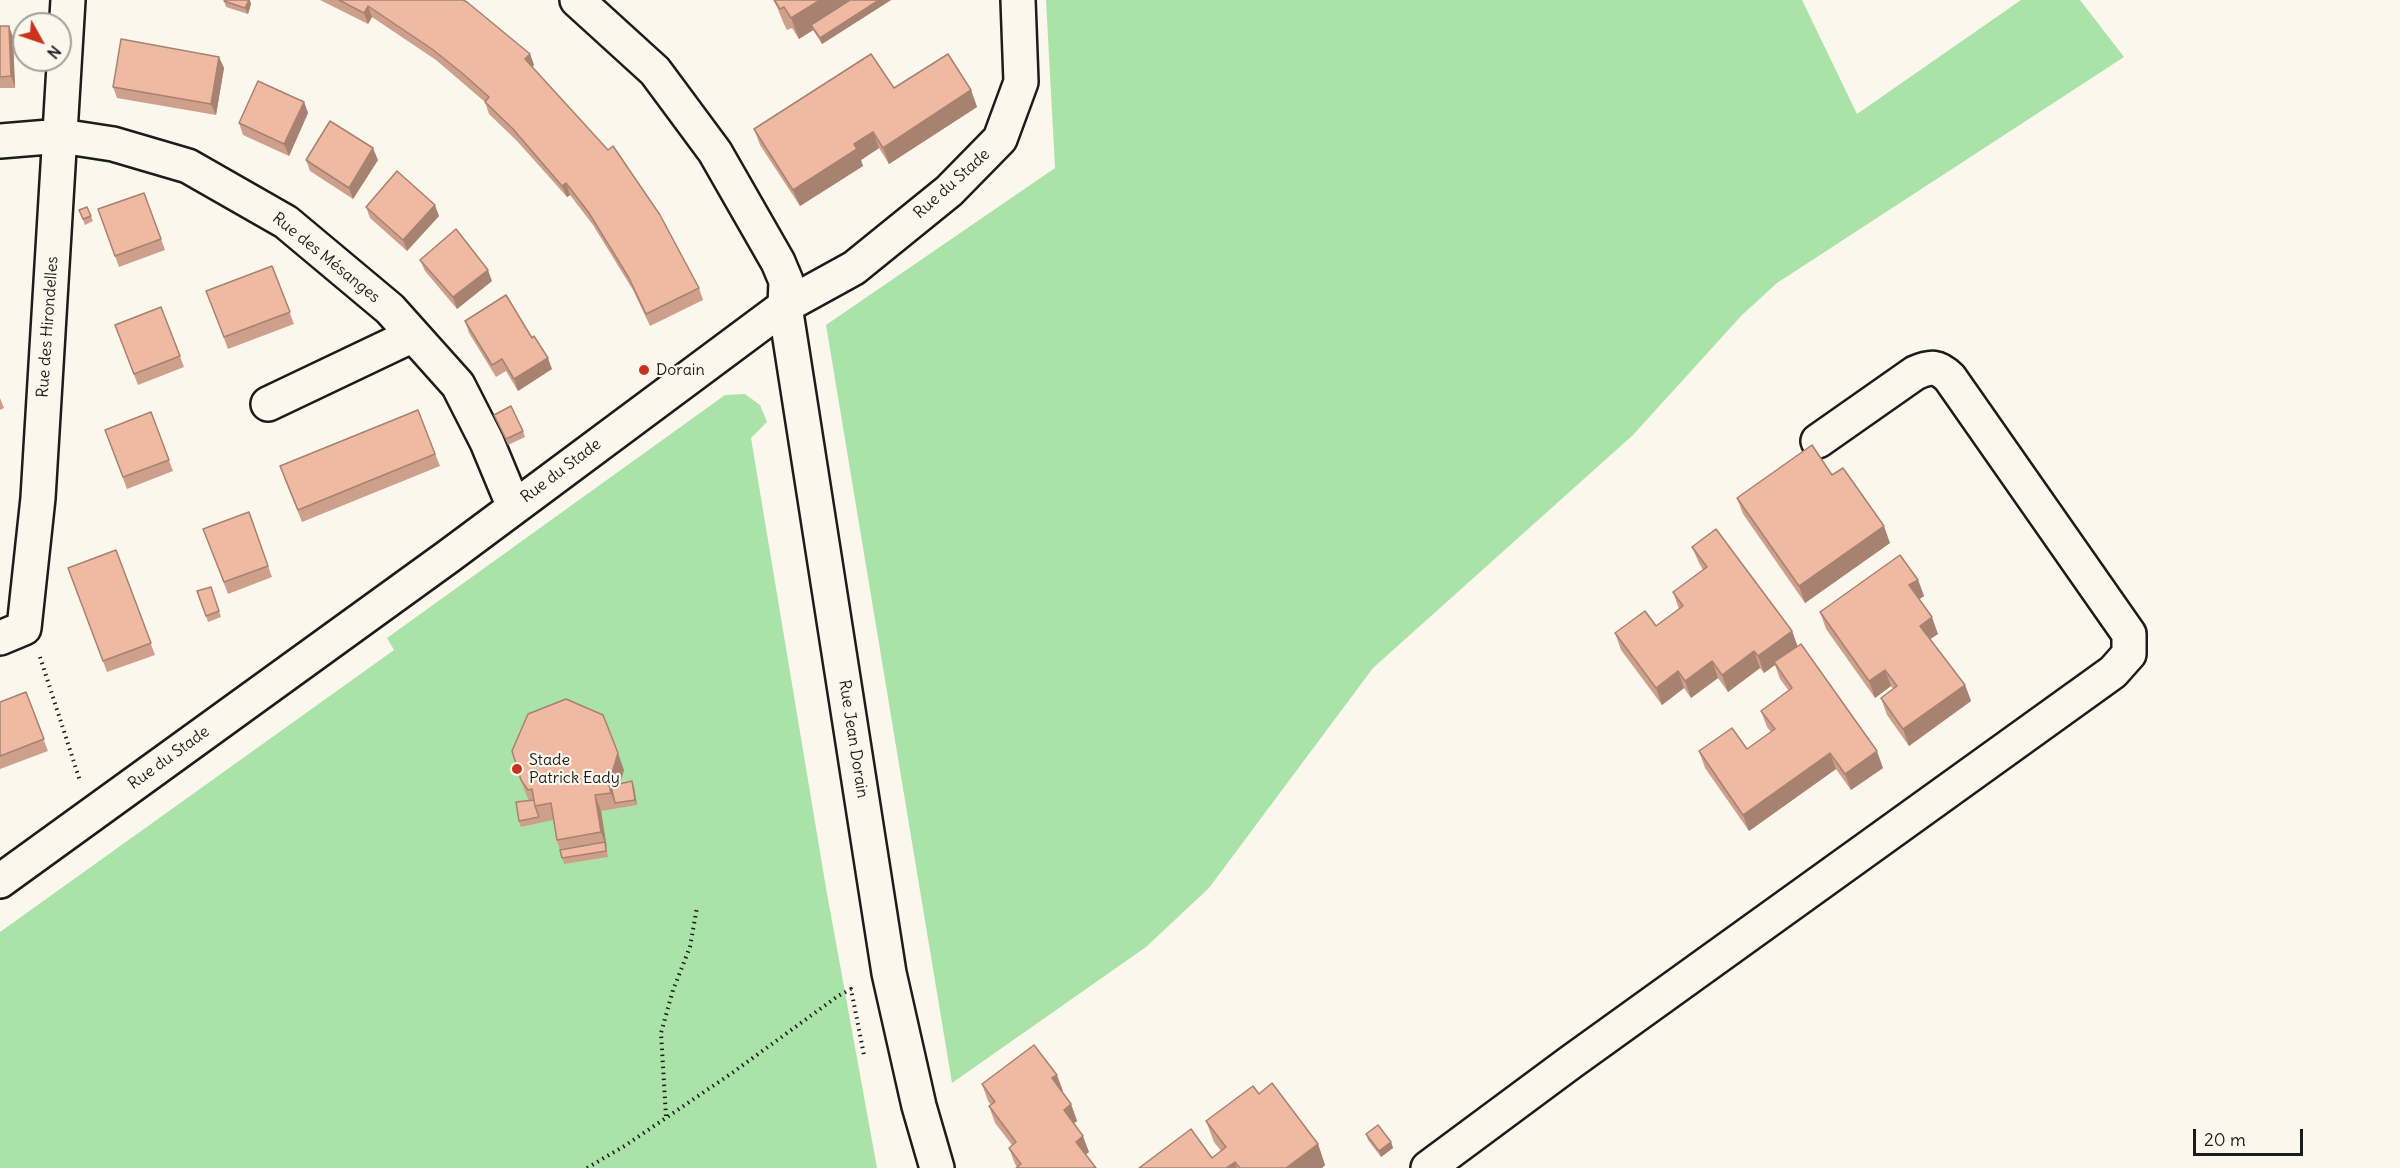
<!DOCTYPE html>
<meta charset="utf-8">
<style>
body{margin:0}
#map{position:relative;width:2400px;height:1168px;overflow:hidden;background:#fbf7ec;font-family:Delius,sans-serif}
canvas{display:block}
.north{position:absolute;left:12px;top:12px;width:60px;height:60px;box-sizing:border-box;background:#fbf7ec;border:2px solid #a29f99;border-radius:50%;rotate:130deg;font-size:16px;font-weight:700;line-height:24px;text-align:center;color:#1c1c1c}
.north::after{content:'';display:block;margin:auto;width:21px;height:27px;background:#c8321e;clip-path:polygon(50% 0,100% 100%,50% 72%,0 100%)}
.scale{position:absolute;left:2193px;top:1129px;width:110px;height:27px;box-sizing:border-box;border:3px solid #1c1c1c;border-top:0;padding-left:8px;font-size:18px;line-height:21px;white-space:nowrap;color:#1c1c1c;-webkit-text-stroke:4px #fbf7ec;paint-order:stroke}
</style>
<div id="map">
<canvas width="2400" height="1168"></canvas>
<div class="north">N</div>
<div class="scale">20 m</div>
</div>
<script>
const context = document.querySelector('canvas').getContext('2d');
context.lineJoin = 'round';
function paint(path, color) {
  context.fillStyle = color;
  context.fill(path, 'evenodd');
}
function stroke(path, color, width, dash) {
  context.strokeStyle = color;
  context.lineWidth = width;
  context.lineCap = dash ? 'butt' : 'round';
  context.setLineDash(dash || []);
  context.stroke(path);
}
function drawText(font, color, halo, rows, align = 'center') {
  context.font = font + ' Delius,sans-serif';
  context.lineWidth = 4.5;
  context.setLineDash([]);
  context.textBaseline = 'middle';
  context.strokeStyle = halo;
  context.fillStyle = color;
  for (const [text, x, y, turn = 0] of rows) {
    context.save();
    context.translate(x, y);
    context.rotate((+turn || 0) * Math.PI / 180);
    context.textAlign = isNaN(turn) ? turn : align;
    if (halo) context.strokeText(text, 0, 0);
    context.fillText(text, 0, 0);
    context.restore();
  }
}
const green = new Path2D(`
 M1046 0H1802L1857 114 2021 0H2080L2124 57 1777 283 1742 315 1633 435 1373 668 1209 888 1146 947 952 1083 826 325 1055 168Z
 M745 394 760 405 767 422 751 438 826 888 877 1168H0V932L394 650 387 638 725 395Z`);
const path = new Path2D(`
 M40 657 80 781
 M666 1116 661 1033 673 990 690 947 697 907
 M587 1168 626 1145 732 1073 838 996 851 989 864 1055`);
const street = new Path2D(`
 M577 0 655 71 715 152 778 262 786 281 785 306 889 973 919 1106 937 1168
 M0 141 61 136 113 144 188 166 286 222 390 309 458 385 487 442 514 507
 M268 404 413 335
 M0 638 24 628 38 498 68 0
 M0 881 449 556 785 306 854 268 949 191 1000 139 1021 82 1018 0
 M1428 1168 1571 1062 2113 672 2129 654V634L1950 378C1938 366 1931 366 1915 373L1818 441`);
const wall = new Path2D(`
 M320 0H463L530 54 534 65 532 67 699 288 703 300 650 326 633 290 593 225 570 195 567 197 517 141 489 114 485 102 436 60 372 17 368 24Z
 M773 0H891L822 44 813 30 799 39 792 28 787 30 783 22 777 7Z
 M224 1 251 4 248 14 226 7Z
 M0 26 13 37 15 88H0Z
 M219 57 224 68 216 115 117 98 113 87Z
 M894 88 971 90 977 107 889 164 879 148 861 160 863 166 800 206 760 145 754 129Z
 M304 102 308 113 289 156 243 135 239 123Z
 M306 160H378L353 199 310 171Z
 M144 193 165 250 119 267 98 209Z
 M87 207 93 221 85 225 79 210Z
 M366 207 439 216 407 251 370 218Z
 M420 260 492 281 457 309 425 271Z
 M272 266 294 324 228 349 206 291Z
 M161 307 184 367 138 385 115 325Z
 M465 321 552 369 518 391 506 371 496 377 469 333Z
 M0 398 4 408 0 410Z
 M418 410 440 466 302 522 284 478Z
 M151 412 173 471 127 489 105 430Z
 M494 415 523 431 525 437 508 445Z
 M1832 475 1890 543 1805 603 1743 514 1737 498Z
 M249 512 272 577 228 594 203 529Z
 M1692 547 1792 631 1797 646 1883 768 1851 790 1836 769 1749 831 1705 768 1699 751 1747 749 1771 732 1767 727 1761 711 1789 691 1780 679 1775 665 1764 673 1760 668 1728 692 1718 678 1691 698 1684 688 1662 705 1621 650 1615 633 1656 626 1679 609 1673 592 1703 570 1699 563Z
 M116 550 155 655 107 672 68 568Z
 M1918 580 1924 596 1919 599 1938 634 1930 639 1965 685 1971 701 1909 746 1887 715 1881 698 1893 689 1891 686 1875 698 1826 629 1820 612Z
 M211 587 221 617 208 622 197 591Z
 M26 692 48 751 0 769V702Z
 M624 770 620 784 634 787 637 805 601 811 608 857 564 864 557 840 553 820 521 827 519 821 529 800 527 797 521 780Z
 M982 1084 1063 1091 1062 1092 1071 1104 1077 1121 1074 1123 1089 1152 1017 1167 1015 1164 1009 1148 1012 1145 995 1123 989 1106 991 1105 988 1101Z
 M1259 1094 1318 1144 1325 1165 1322 1168H1139L1212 1158 1221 1151 1214 1142 1206 1121Z
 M1366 1134 1391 1142 1393 1148 1381 1157 1368 1140Z`);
const shadedWall = new Path2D(`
 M249 0H250L251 4 248 14 245 8Z
 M820 0H861L811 25 813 30 799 39 791 18Z
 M879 0H891L822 44 820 38Z
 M368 6 372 17 368 24 364 13Z
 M9 26 13 37 15 88 11 76Z
 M530 54 534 65 529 71 525 59Z
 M219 57 224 68 216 115 211 104Z
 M971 90 977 107 889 164 883 148Z
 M304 102 308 113 289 156 284 144Z
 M873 132 879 148 861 160 863 166 800 206 793 190 854 144Z
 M373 148 378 160 353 199 349 188Z
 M566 183 570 195 567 197 562 186Z
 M435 205 439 216 407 251 403 240Z
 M488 270 492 281 457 309 453 297Z
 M548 358 552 369 518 391 514 379Z
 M1884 526 1890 543 1805 603 1799 586Z
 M1918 580 1924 596 1915 602 1909 585Z
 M1932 617 1938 634 1926 642 1920 626Z
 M1792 631 1798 647 1774 662 1775 665 1764 673 1758 656Z
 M1754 651 1760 668 1728 692 1722 675Z
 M1712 661 1718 678 1691 698 1685 681Z
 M1885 670 1891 686 1875 698 1869 681Z
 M1678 671 1684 688 1662 705 1656 688Z
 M1965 685 1971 701 1909 746 1903 729Z
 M1877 751 1883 768 1851 790 1845 774Z
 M618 753 624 770 618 789 612 773Z
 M1830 753 1836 769 1749 831 1743 815Z
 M607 775 613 792 615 803 611 793Z
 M632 781 634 787 637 805 635 800Z
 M595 795 601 811 607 848 601 832Z
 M1057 1075 1063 1091 1058 1095 1052 1078Z
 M1071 1104 1077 1121 1070 1126 1064 1110Z
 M1083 1136 1089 1152 1082 1158 1076 1142Z
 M1391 1142 1393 1148 1381 1157 1379 1151Z
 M1318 1144 1325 1165 1322 1168H1286Z
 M1235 1162 1237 1168H1226Z`);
const building = new Path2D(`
 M225 0H249L245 8 224 1Z
 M339 0H463L467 2 530 54 525 59 608 150 613 146 660 215 699 288 646 314 629 278 589 213 566 183 562 186 513 129 485 102 489 97 462 73 432 49 368 6 364 13Z
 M776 0H820L791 18 784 7 780 9 775 1Z
 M850 0H879L820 38 811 25Z
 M0 26H9L11 76 0 77Z
 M121 39 219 57 211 104 113 87Z
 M871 54 894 88 948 54 971 90 883 148 873 132 854 144 857 149 793 190 754 129Z
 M258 81 304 102 284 144 239 123Z
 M330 121 373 148 349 188 306 160Z
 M397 171 435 205 403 240 366 207Z
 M144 193 161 239 115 256 98 209Z
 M87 207 91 216 83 219 79 210Z
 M456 229 488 270 453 297 420 260Z
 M272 266 290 312 224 337 206 291Z
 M506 295 532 338 534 336 548 358 514 379 502 359 492 365 465 321Z
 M161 307 180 356 134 374 115 325Z
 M511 406 523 431 506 439 494 415Z
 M418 410 435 454 298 510 280 466Z
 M151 412 169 460 123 477 105 430Z
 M1812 445 1832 475 1843 468 1884 526 1799 586 1737 498Z
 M249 512 268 566 224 582 203 529Z
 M1716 529 1792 631 1758 656 1754 651 1722 675 1712 661 1685 681 1678 671 1656 688 1615 633 1645 611 1656 626 1683 606 1673 592 1707 567 1692 547Z
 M116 550 151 643 103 661 68 568Z
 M1900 555 1918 580 1909 585 1932 617 1920 626 1965 685 1903 729 1881 698 1897 686 1885 670 1869 681 1820 612Z
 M211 587 219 611 206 616 197 591Z
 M1801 644 1877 751 1845 774 1830 753 1743 815 1699 751 1732 728 1747 749 1775 729 1761 711 1792 688 1774 662Z
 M26 692 44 739 0 756V702Z
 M566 699 603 715 618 753 612 773 607 775 611 793 595 795 601 832 557 840 551 803 535 806 532 789 528 790 521 780 512 751 528 714Z
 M632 781 635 800 615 803 611 786Z
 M534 800 535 806 539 817 519 821 516 802Z
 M605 842 606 851 562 858 560 850Z
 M1034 1045 1057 1075 1052 1078 1071 1104 1064 1110 1083 1136 1076 1142 1096 1168H1016L1021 1164 1009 1148 1016 1142 989 1106 995 1102 982 1084Z
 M1272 1083 1318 1144 1286 1168H1240L1235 1162 1226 1168H1139L1191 1129 1212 1158 1226 1147 1206 1121 1253 1086 1259 1094Z
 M1378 1125 1391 1142 1379 1151 1366 1134Z`);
const markers = [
 [644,370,6,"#c8321e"],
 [517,769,6,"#c8321e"]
];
const streetNames = [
 ["Rue du Stade",952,184,-42],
 ["Rue des Mésanges",326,258,39],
 ["Rue des Hirondelles",48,327,-86],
 ["Rue du Stade",561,471,-37],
 ["Rue Jean Dorain",853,739,81],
 ["Rue du Stade",169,758,-36]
];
const poiNames = [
 ["Dorain",656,370],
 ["Stade",529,760],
 ["Patrick Eady",529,778]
];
paint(green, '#a9e3a8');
stroke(street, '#1c1c1c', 38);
stroke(path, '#1c1c1c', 4, [1.5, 4.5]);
stroke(street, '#fbf7ec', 33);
paint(wall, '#ce9f8b');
paint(shadedWall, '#a78271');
paint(building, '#efb9a2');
stroke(building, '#a78271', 1.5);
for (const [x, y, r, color] of markers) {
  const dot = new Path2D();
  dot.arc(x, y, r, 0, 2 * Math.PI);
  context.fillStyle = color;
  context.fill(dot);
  stroke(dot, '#fbf7ec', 2);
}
drawText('16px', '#1c1c1c', '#fbf7ec', streetNames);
drawText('16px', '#1c1c1c', '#fbf7ec', poiNames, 'left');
</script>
